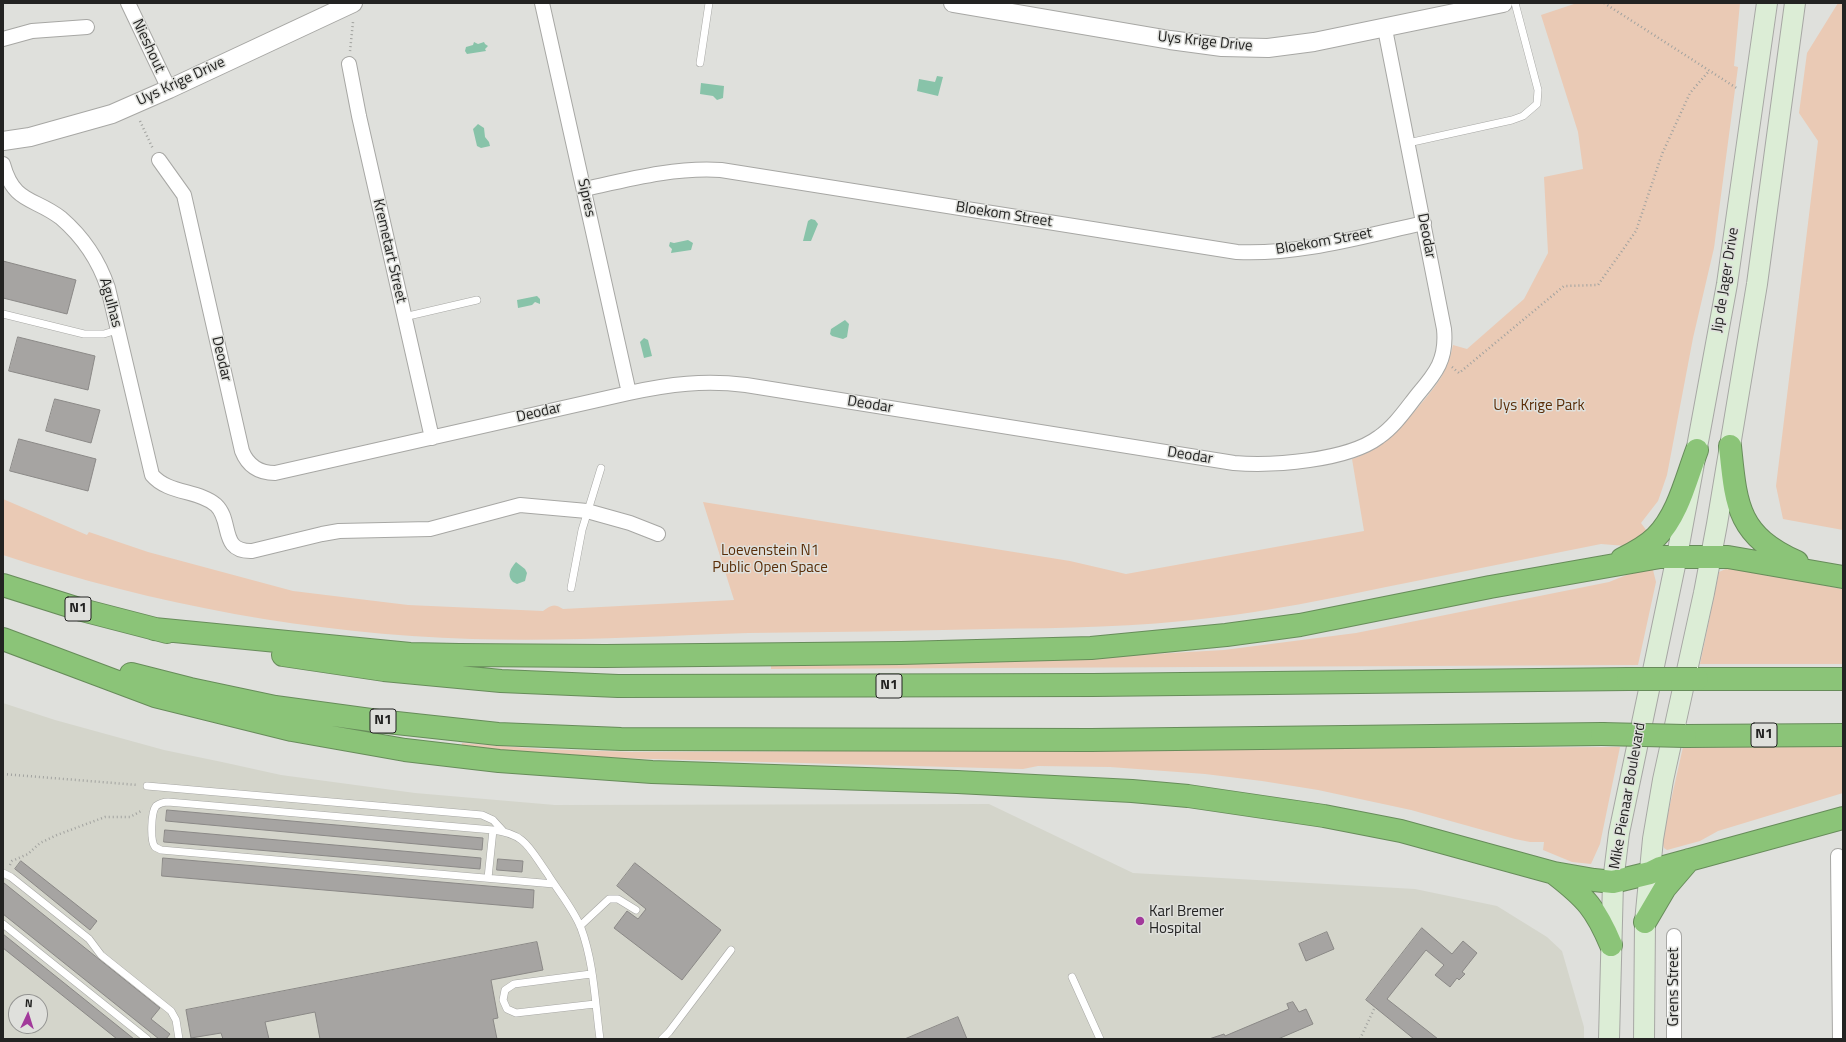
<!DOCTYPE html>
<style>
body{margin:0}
#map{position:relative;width:1846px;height:1042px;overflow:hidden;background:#dfe0dc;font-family:"Titillium Web",sans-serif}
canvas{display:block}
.frame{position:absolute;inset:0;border:4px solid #232322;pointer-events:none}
.north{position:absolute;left:8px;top:994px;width:40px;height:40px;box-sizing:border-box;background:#dfe0dc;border:1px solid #949492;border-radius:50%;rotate:4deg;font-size:11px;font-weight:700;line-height:16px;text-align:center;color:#232322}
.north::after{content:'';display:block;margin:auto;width:14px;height:18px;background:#a2399b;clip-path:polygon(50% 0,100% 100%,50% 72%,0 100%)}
</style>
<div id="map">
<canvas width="1846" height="1042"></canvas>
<div class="frame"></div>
<div class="north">N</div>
</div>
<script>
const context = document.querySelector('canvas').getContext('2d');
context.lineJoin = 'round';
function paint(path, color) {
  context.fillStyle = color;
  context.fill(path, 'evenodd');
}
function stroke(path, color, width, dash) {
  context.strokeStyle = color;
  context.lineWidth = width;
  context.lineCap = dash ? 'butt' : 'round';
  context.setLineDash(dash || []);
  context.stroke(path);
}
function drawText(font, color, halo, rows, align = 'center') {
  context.font = font + ' "Titillium Web",sans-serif';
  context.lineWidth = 3;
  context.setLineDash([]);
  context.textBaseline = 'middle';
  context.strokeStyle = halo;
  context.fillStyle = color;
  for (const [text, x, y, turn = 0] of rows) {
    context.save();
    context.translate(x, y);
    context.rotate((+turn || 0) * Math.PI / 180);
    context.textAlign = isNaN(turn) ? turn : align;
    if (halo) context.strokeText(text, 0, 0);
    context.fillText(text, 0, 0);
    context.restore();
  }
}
const built = new Path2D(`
 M3 703 55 720 164 750 222 762 281 775 415 793 555 805 989 804 1133 873 1415 889 1497 906 1547 937 1562 951 1584 1027V1039H3ZM16 1002H40V1026H16Z`);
const green = new Path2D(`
 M1577 3H1740L1734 66 1738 67 1714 248 1693 338 1667 475 1658 501 1641 523 1649 534 1626 546 1601 544C1529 558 1458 573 1386 587 1328 599 1269 611 1210 618 1138 627 1064 628 992 629 910 631 829 632 748 633 656 636 564 642 472 639 312 634 155 605 3 555V499L87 535 89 532 148 552 293 591 408 605 543 611C551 605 554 603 563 609L734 600 703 502 1070 561 1126 574 1364 531 1352 459C1382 449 1399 430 1419 406 1437 385 1447 373 1453 345L1467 349 1524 299 1548 253 1544 177 1583 169 1578 132 1541 15Z
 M1838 3H1843V530L1783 519 1776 486 1818 141 1799 113 1807 53Z
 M1730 567 1796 577 1822 585 1843 589V664H1700L1719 572Z
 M1650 569 1653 570 1656 582 1638 665 771 669V663L1082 658 1224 650 1356 633 1609 582 1634 572Z
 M462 743 542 749 632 752 1620 747 1600 844 1591 864 1572 862 1543 850 1544 842H1530L1515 839 1411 810 1318 790 1262 781 1205 774 1110 767 1038 766 1023 769 616 758 461 747Z
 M1683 747H1843V793L1718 831 1700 841 1667 850 1664 848 1662 840Z`);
const water = new Path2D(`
 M474 42 478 44 484 42 485 44 488 46 485 49 486 51 467 54 465 51 466 47 473 45Z
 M937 76 943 77 938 96 917 91 919 79 935 82Z
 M701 83 724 86 723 98 717 100 713 96 700 94Z
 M478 124 484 128 485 137 489 142 490 146 481 148 477 146 473 129Z
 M811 219 815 220 818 224 811 241H803L808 221Z
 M688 240 693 243 691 250 671 253 672 249 669 246 670 242 674 243Z
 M537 296 540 299V304L535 302 532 305 518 308 517 300Z
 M845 320 849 324 847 337 843 339 832 336 830 334 831 329Z
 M644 338 648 340 652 356 644 358 640 342Z
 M516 562 525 569 527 573 525 581 517 584 513 582C506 575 511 568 516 562Z`);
const building = new Path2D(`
 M3 261 76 280 67 314 3 298Z
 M18 337 95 356 88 390 9 371Z
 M55 399 100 410 91 443 46 431Z
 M19 439 96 459 88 491 10 471Z
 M167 810 483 838 482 850 166 821Z
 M165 830 481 858 480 869 164 842Z
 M163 858 534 890 533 908 162 876Z
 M498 859 523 861 522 872 497 870Z
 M21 861 97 921 90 930 15 869Z
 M635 863 721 930 682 980 614 928 627 911 638 919 646 909 617 886Z
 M4 883 160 1008 151 1019 170 1034 166 1039H159L3 914Z
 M1422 928 1452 954 1463 941 1477 953 1462 972 1465 974 1459 980 1457 978 1450 987 1435 975 1444 965 1426 950 1387 999 1438 1039H1414L1366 1000Z
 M1327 932 1334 949 1306 961 1299 944Z
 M3 934 134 1039H117L3 948Z
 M537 942 543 970 491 980 498 1018 493 1019 497 1039H320L315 1012 265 1022 269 1039H223L221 1033 191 1038 186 1010Z
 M1293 1002 1299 1012 1306 1009 1313 1024 1278 1039H1209L1224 1034 1225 1036 1289 1009 1287 1004Z
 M958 1017 967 1039H905Z`);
const path = new Path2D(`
 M1604 3 1738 89
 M350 51 353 22 351 21
 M140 121 153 149
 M1452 367 1459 373 1564 286 1598 285 1636 231 1662 154 1690 93 1709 71
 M3 774 138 785
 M10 865 12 861 28 854 40 843 57 835 105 817H130L143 810
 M1360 1039 1375 1007`);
const service = new Path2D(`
 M700 63 709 3
 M1408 143 1512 120 1523 116 1537 104 1538 90 1515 3
 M3 314 84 334H104L117 330
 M404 317 477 300
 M571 588 582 530 601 468
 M147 786 482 815 493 820 504 832
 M3 873 11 877 89 939 101 955 171 1011 176 1020 179 1039
 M488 878 493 830
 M554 884 161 850 155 847C150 841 151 812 156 806 160 803 164 802 168 802L493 830C526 834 529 848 547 873 558 891 573 908 581 928 594 963 595 1002 600 1039
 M3 924 147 1039
 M580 926 609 899H618L636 910
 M591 974 514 984 505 990 503 1000 507 1009 516 1013 595 1004
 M1072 977 1100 1039
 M662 1039 669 1032 731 950`);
const minor = new Path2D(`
 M128 3 169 89
 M542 3 629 393
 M3 39 32 31 87 27
 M349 64 359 116 432 438
 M159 160 184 195 242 451C248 466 259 473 275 473L629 393C670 384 704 380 746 385L1234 463C1273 466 1347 461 1379 437 1395 426 1406 409 1418 394 1436 373 1447 359 1444 329L1385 29
 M3 164C14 204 34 197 61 218 83 237 99 261 108 288L152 475C168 494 199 490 216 505 233 521 219 552 252 551L322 534 339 531 430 529 520 505 587 511 630 523 658 534
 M585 189C630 179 675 167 721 170L1237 252C1300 255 1363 236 1424 223
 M1838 856 1840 1039
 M1674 936V1039`);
const tertiary = new Path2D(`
 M953 3 1170 40 1222 47 1268 48 1314 42 1503 3
 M3 141 30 137 112 114 169 89 353 3`);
const secondary = new Path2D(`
 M1609 1039 1613 882 1619 833 1677 556 1727 284 1767 3
 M1644 1039 1645 922 1653 839 1663 780 1704 593 1717 524 1757 284 1795 3`);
const motorway = new Path2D(`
 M1730 446C1736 505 1737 535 1797 562
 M1622 559C1634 553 1646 547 1656 537 1678 515 1686 479 1697 450
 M3 585 82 610 167 632
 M154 629 410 654 459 655 605 656 901 653 1091 648 1226 635 1300 625 1490 587 1660 557H1728L1843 577
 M3 639 155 696 292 730 405 750 499 761 652 772 957 782 1132 791 1188 796 1324 816 1401 831 1554 873 1594 880 1613 882 1650 873 1660 868 1843 818
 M283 655 384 670 501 681 618 686 1093 685 1628 679
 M131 674 190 689 275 707 378 721 498 734 621 739 1091 740 1602 734
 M1697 679H1843
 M1685 736 1843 735
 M1555 874C1586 898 1596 909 1611 945
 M1645 922 1665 888 1689 860`);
const motorwayBridge = new Path2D(`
 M1628 679H1697
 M1602 734 1685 736`);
const markers = [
 [1140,921,5,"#a2399b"]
];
const shields = [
 [78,609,26],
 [889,686,26],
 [383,721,26],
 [1764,735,26]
];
const shieldNames = [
 ["N1",78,609],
 ["N1",889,686],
 ["N1",383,721],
 ["N1",1764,735]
];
const streetNames = [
 ["Uys Krige Drive",1205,42,6],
 ["Nieshout",148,46,65],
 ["Uys Krige Drive",181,82,-25],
 ["Sipres",586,198,78],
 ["Bloekom Street",1004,215,9],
 ["Deodar",1426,236,79],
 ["Bloekom Street",1324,242,-10],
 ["Kremetart Street",389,251,77],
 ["Jip de Jager Drive",1726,280,-81],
 ["Agulhas",110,303,75],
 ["Deodar",221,359,77],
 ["Deodar",870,405,9],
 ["Deodar",539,413,-13],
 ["Deodar",1190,456,9],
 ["Mike Pienaar Boulevard",1628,796,-80],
 ["Grens Street",1674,987,-90]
];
const parkNames = [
 ["Uys Krige Park",1539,406],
 ["Loevenstein N1",770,551],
 ["Public Open Space",770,568]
];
const poiNames = [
 ["Karl Bremer",1149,912],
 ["Hospital",1149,929]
];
paint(built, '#d4d5cb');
paint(green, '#eacab5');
paint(water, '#88c3a9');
paint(building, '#a6a4a2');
stroke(building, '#8b8987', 1);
stroke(service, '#a7a7a4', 8);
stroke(minor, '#a7a7a4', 16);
stroke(tertiary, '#a7a7a4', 20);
stroke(secondary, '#a7a7a4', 22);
stroke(motorway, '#678c5a', 24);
stroke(path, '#a1a29f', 2.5, [1, 3]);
stroke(service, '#fff', 7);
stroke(minor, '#fff', 14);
stroke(tertiary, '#fff', 18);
stroke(secondary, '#dcedd6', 20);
stroke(motorway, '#8bc478', 22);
stroke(motorwayBridge, '#678c5a', 24, []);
stroke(motorwayBridge, '#8bc478', 22);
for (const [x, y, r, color] of markers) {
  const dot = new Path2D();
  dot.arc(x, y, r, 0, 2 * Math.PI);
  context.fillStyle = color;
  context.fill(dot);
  stroke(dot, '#dfe0dc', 1.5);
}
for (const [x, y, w] of shields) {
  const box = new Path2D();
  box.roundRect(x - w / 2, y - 12, w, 24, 3);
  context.fillStyle = '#dfe0dc';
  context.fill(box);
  stroke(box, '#232322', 1);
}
drawText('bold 14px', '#232322', null, shieldNames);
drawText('15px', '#232322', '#dfe0dc', streetNames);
drawText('15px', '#5a2d07', '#dfe0dc', parkNames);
drawText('15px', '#232322', '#dfe0dc', poiNames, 'left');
</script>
